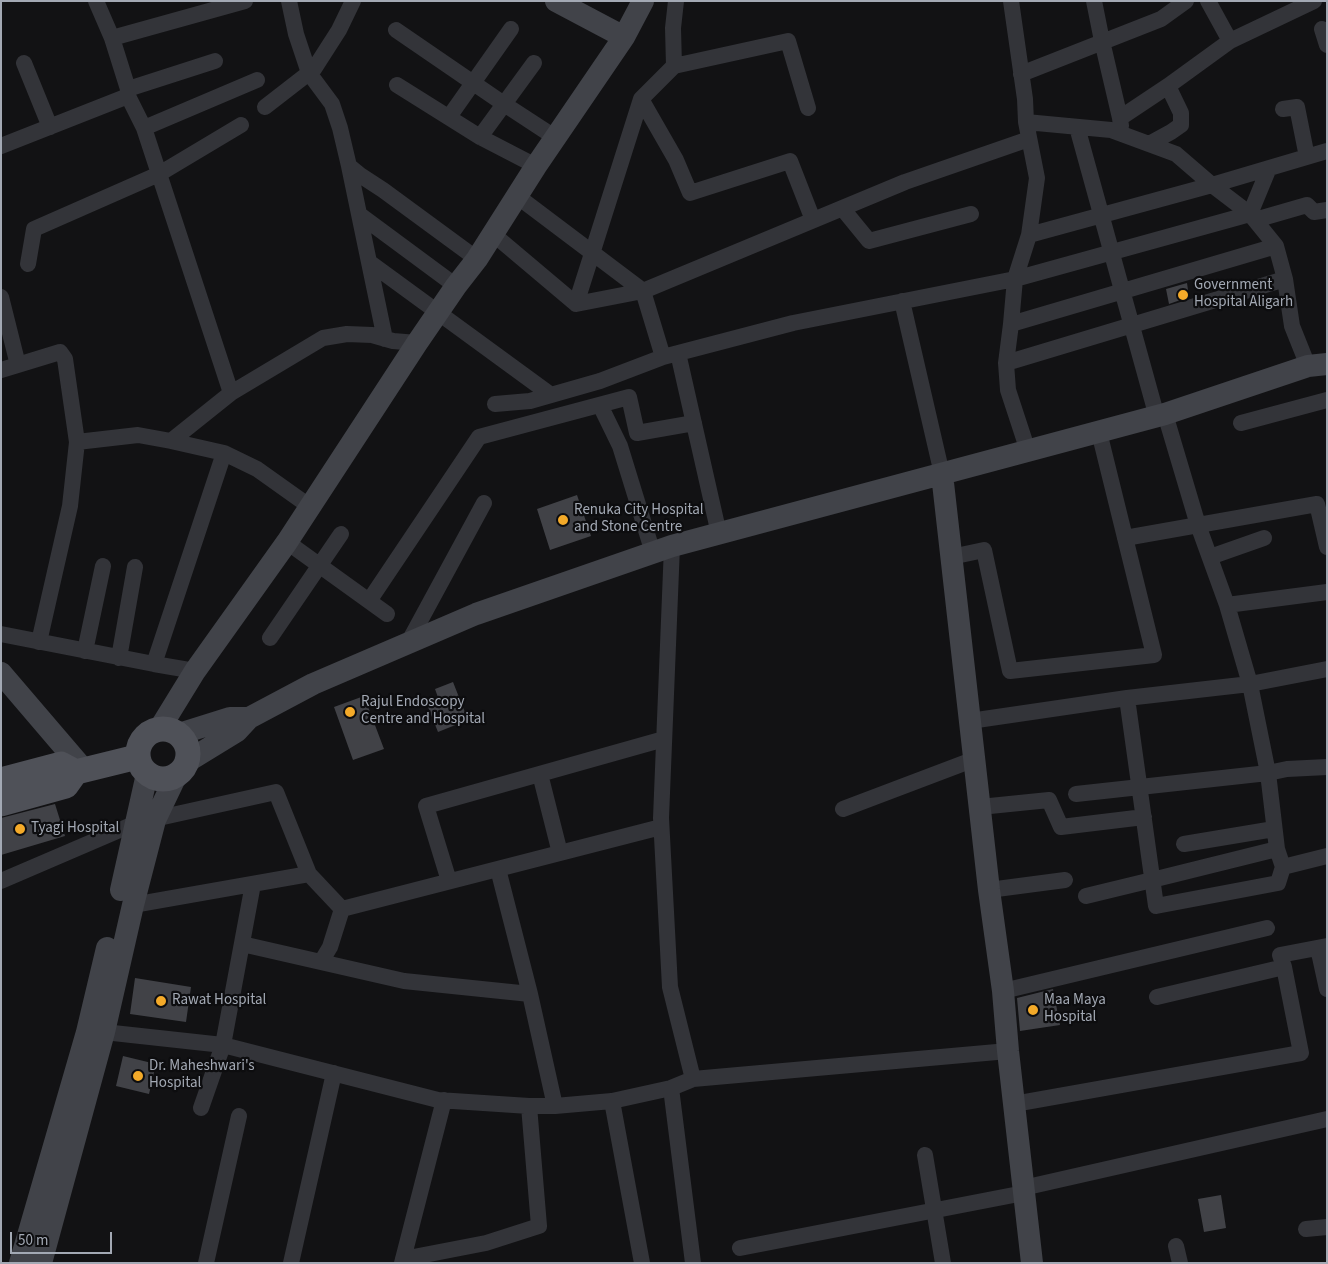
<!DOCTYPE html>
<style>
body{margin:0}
#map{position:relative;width:1328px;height:1264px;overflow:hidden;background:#121214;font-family:"Source Sans 3",sans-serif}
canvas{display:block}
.frame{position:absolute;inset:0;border:2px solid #a3a9b4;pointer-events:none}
.scale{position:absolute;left:10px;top:1232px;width:102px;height:22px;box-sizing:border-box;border:2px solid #a3a9b4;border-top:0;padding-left:6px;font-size:15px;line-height:18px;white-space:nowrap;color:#a3a9b4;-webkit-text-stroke:4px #0d0d0f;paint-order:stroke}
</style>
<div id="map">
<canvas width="1328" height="1264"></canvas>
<div class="frame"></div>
<div class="scale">50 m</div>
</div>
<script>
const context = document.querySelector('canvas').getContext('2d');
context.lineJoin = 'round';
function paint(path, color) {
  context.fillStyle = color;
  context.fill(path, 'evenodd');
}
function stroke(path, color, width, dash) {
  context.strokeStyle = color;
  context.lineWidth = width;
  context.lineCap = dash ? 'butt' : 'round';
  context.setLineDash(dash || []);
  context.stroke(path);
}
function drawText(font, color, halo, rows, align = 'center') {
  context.font = font + ' "Source Sans 3",sans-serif';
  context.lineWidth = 4.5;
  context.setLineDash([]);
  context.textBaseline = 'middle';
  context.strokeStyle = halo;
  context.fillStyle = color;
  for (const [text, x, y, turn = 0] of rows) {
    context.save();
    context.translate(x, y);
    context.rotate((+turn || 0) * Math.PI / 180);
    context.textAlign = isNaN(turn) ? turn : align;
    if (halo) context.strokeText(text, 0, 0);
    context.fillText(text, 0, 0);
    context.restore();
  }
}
const building = new Path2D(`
 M1187 283 1189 297 1169 304 1166 289Z
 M577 495 591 536 550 550 537 509Z
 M453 682 468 720 438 732 428 707 440 703 435 689Z
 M364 696 384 749 353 760 334 707Z
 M55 804 65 836 1 855V818Z
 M135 978 191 987 186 1022 130 1014Z
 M1053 989 1060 1025 1020 1031 1017 998Z
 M123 1056 156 1064 149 1094 116 1086Z
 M1221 1195 1226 1228 1204 1232 1198 1199Z`);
const street = new Path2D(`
 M96 1 112 38 128 89V96L144 128 231 393 323 338 347 334 372 335 393 341 417 343
 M289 1 296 34 309 73 332 104 340 128 349 166 385 339
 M1011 1 1025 99 1026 122 1037 178 1029 235 1015 279 1011 324 1006 363 1008 390 1028 451
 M1094 1 1102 41 1120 118 1121 126
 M1208 1 1230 41
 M1322 29 1327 45
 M396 30 504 104 556 138
 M112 38 245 1
 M24 63 50 127
 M674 66 788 41 808 108
 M1021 74 1161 19 1186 1
 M397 85 480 137 536 166
 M128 89 215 61
 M641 99 676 160 690 193 790 161 813 220
 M265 107 314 69 339 30 353 1
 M1283 109 1297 107 1307 157
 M449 117 511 29
 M1120 118 1168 86 1230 41 1314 1
 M1026 122 1111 130 1176 154 1212 185 1250 214 1276 246 1285 279 1292 326 1308 366
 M1077 127 1157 417
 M144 128 257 80
 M480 137 534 63
 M1149 144 1171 132 1181 125V113L1168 86
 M1 146 128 96
 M349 166 360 175 383 190 477 259
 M517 196 643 291 663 357
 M842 208 869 241 971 214
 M360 215 456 286
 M1255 220 1307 205 1314 212 1327 210
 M493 234 576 304 641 99 674 66 673 28 676 1
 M1029 235 1212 185 1327 151
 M369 262 551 395
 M28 264 34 229 159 174 241 125
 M1 297 18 365
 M902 301 942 474
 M576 304 643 291 905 182 1029 139
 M1011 324 1276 246
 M678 353 719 534
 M1006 363 1285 279
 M1 370 60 352 65 359 77 442 70 506 39 642
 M495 404 530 401 600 381 663 357 793 323 1015 279 1250 214 1269 168
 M600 405 620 446 653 553
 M1241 423 1327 400
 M171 441 231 393
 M77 442 138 435 171 441 224 453 257 469 309 506
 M1125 538 1317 504 1327 547
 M287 542 387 614
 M951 557 984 550 1010 671 1154 655 1099 432
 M1210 557 1264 538
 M369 601 479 437 629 397 637 433 694 423
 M1227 605 1327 592
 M1 634 154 664 195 671
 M270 638 341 534
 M408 643 484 503
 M85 651 103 566
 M119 658 135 567
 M154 664 224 453
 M1127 698 1156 906 1278 883 1283 867 1277 849 1268 773 1250 684 1227 605 1198 525 1165 414
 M970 721 1127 698 1250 684 1327 669
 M540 774 560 853
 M1076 794 1268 773 1287 769 1327 767
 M980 807 1049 800 1061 827 1144 817
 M843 809 975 759
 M1184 844 1274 829
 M1283 867 1327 856
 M498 869 530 994 555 1106
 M1 881 136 823 276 792 309 874
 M449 881 426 806 664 739
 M989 890 1065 880
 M1086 896 1152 880 1277 849
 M133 905 309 874 342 909 661 827
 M242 944 404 981 530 994
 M1318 948 1327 989
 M321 962 330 947 342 909
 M1003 991 1267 928
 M1157 997 1284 967 1280 955 1327 946
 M104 1032 223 1045 438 1100 529 1106H555L612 1101 671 1088 693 1079 670 987 661 818 672 546
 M693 1079 1008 1051
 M671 1088 693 1263
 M612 1101 642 1263
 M1014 1104 1301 1053 1284 967
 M201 1108 223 1045 253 884
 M925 1155 943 1263
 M1023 1188 1327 1119
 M1306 1229 1327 1227
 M1176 1246 1180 1263
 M740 1248 1024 1193
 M403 1259 486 1243 539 1226 529 1106
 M206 1263 239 1116
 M291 1263 334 1073
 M402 1263 444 1100`);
const secondary = new Path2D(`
 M556 1 624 37
 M942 474 989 890 1003 991 1008 1051 1032 1263
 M1 673 84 770
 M160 728 195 671 287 542 417 343 456 286 477 259 536 166 624 37 643 1
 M179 734 230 718H249
 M188 761 237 731 249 718 313 684 476 614 672 546 1165 414 1308 366 1327 364
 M121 890 147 774
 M20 1263 87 1032 107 948
 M41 1263 104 1032 133 905 155 820 176 776`);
const primary = new Path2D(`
 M138 754a25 25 0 1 1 50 0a25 25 0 1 1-50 0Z
 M1 780 61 764 76 772
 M1 804 66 786 76 772 137 757`);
const markers = [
 [1183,295,6,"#f4aa29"],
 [563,520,6,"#f4aa29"],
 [350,712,6,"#f4aa29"],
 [20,829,6,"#f4aa29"],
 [161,1001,6,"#f4aa29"],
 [1033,1010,6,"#f4aa29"],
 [138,1076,6,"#f4aa29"]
];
const poiNames = [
 ["Government",1194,286],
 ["Hospital Aligarh",1194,303],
 ["Renuka City Hospital",574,511],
 ["and Stone Centre",574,528],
 ["Rajul Endoscopy",361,703],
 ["Centre and Hospital",361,720],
 ["Tyagi Hospital",31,829],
 ["Rawat Hospital",172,1001],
 ["Maa Maya",1044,1001],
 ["Hospital",1044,1018],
 ["Dr. Maheshwari's",149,1067],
 ["Hospital",149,1084]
];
paint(building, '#414247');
stroke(street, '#333439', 16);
stroke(secondary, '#414349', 22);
stroke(primary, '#4f5158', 25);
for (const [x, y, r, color] of markers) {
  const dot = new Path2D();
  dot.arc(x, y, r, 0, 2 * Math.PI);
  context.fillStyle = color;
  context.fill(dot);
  stroke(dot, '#0d0d0f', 2);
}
drawText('15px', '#a3a9b4', '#0d0d0f', poiNames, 'left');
</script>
